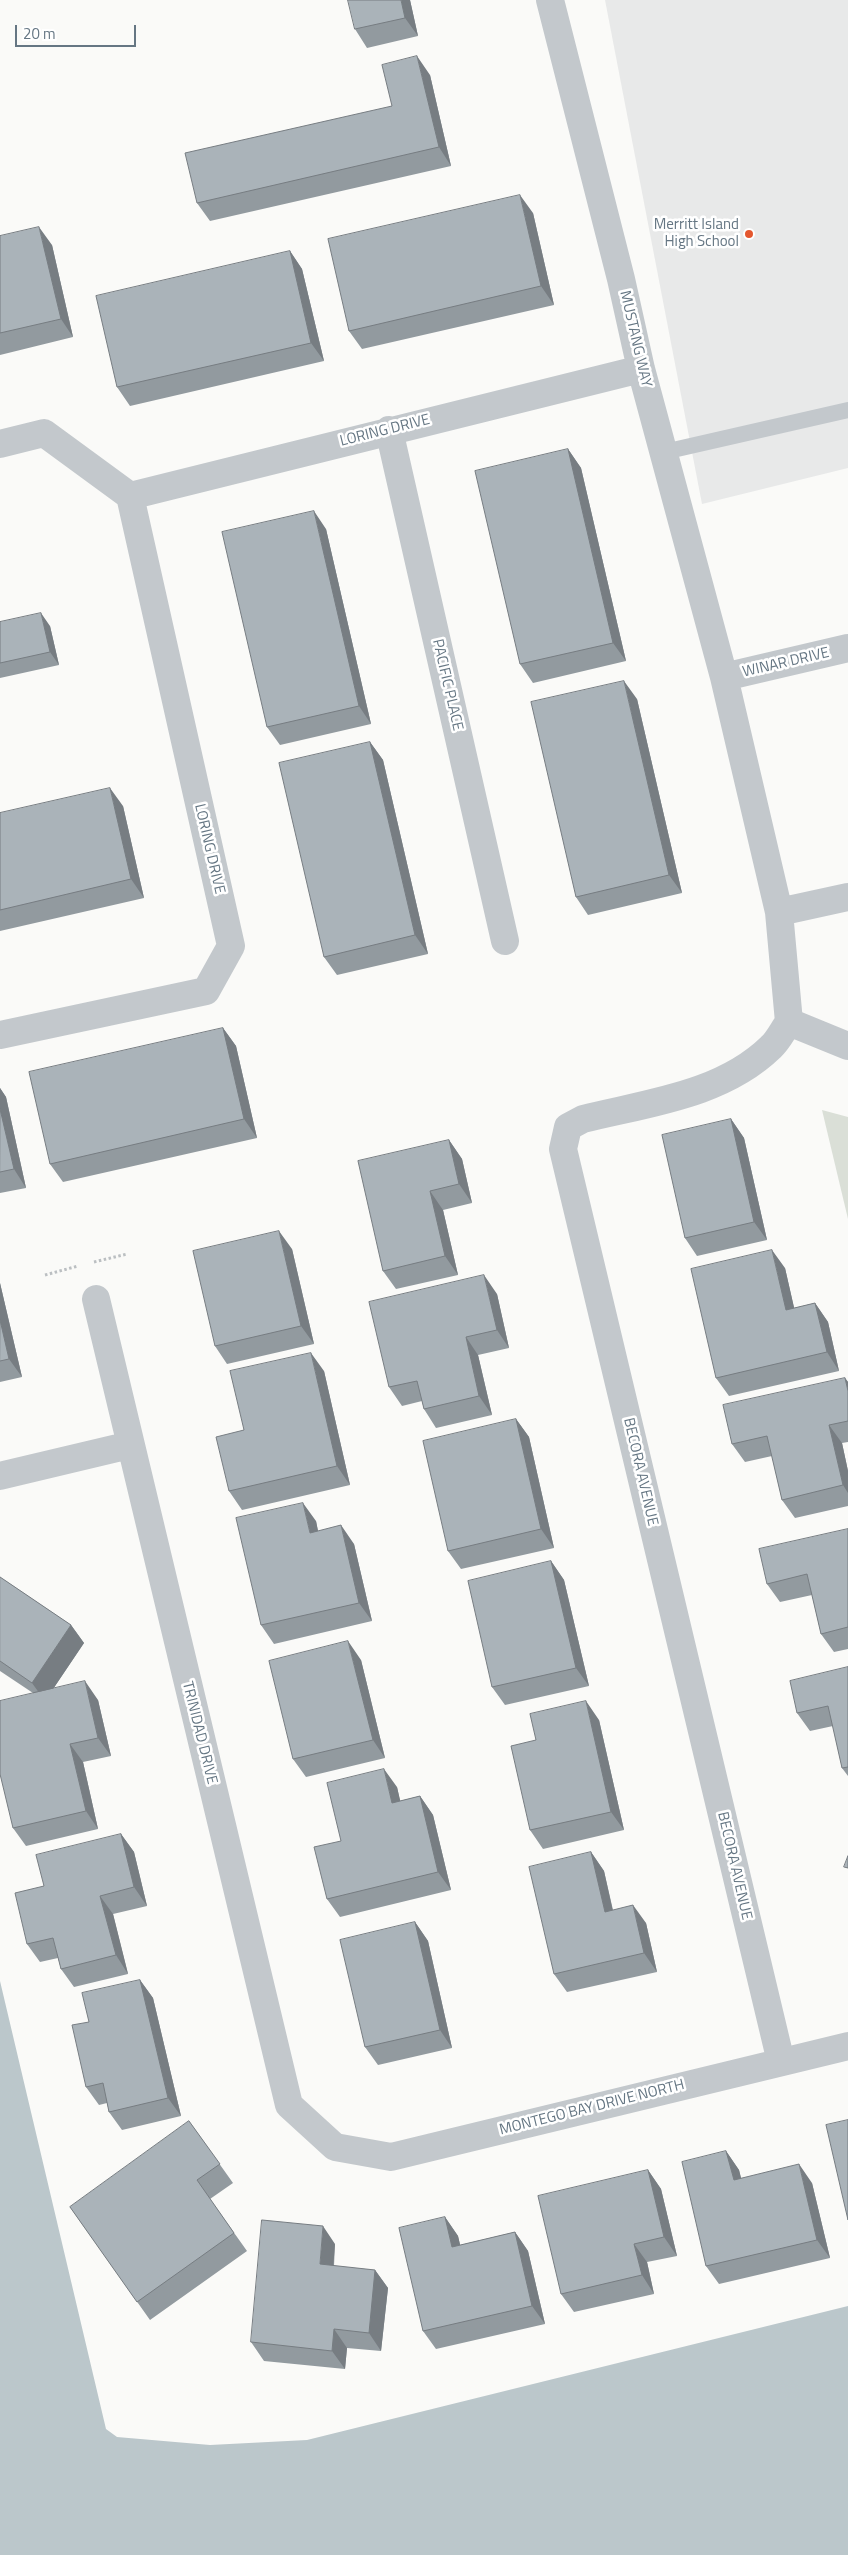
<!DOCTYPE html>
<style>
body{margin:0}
#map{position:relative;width:848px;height:2555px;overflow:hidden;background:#fafaf8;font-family:"Titillium Web",sans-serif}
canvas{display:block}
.scale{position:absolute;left:15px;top:25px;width:121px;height:22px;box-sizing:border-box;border:2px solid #657683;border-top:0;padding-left:6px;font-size:15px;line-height:18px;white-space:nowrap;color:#657683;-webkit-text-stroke:4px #fff;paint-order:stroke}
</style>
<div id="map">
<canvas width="848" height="2555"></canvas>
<div class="scale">20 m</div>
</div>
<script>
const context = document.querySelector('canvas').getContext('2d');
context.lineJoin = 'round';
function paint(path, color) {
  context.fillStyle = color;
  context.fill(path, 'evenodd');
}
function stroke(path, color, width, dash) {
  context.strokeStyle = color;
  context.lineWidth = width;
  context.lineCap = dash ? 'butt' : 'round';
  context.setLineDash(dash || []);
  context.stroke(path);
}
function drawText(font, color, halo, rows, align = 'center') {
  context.font = font + ' "Titillium Web",sans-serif';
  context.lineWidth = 5;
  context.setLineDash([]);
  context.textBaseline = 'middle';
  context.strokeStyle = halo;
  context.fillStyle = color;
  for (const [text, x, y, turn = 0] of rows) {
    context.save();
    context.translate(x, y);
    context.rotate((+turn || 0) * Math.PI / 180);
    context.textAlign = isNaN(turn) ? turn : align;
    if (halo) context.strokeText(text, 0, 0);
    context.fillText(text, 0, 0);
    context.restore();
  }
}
const built = new Path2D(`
 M605 0H848V468L702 504Z`);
const green = new Path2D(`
 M822 1110 848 1117V1219Z`);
const water = new Path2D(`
 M0 1981 106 2429 117 2437 210 2445 307 2440 848 2306V2555H0Z`);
const path = new Path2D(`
 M94 1262 127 1254
 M45 1275 78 1266`);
const lane = new Path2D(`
 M664 452 848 410`);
const street = new Path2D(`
 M550 0 621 279 641 369 724 677 779 912 789 1022
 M389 430 505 941
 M0 444 44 433 130 496 231 946 206 991 0 1035
 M130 496 641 369
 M724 677 848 648
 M779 912 848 897
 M789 1022 848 1046
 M96 1299 289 2105 335 2147 391 2157 848 2046
 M0 1476 130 1445
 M781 2062 563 1149 568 1127 583 1119C647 1103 722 1095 771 1047 778 1041 783 1030 789 1022`);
const wall = new Path2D(`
 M410 0 418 36 367 48 355 29Z
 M430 75 451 166 210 221 197 203 392 106Z
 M533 213 554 305 362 349 349 331Z
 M0 236 52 245 73 337 0 355Z
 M290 251 302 269 324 361 130 406 117 387Z
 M568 449 581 468 626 661 533 683 520 664Z
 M326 529 371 724 280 745 267 727Z
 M0 622 50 626 59 665 0 678Z
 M637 699 682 893 588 915 576 897Z
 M370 742 383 760 428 954 337 975 324 957Z
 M123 806 144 898 0 931V813Z
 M223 1028 236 1046 257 1138 63 1182 50 1164Z
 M0 1088 6 1097 26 1188 0 1193Z
 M731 1119 744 1138 767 1240 697 1256 685 1238Z
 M449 1140 462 1159 472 1203 443 1210 458 1275 396 1289 383 1271Z
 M292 1249 314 1344 227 1364 215 1346Z
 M785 1268 794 1308 815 1303 828 1322 839 1371 729 1396 716 1378Z
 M0 1283 22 1377 0 1382Z
 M497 1294 509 1348 478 1355 492 1415 436 1428 424 1409 422 1401 402 1406 389 1387Z
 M324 1371 350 1485 242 1510 229 1491 244 1430Z
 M845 1378 848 1382V1442L842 1443 848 1471V1506L795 1518 782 1500 772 1456 745 1462 732 1444Z
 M516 1419 529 1437 554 1548 461 1569 448 1551Z
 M316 1521 318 1531 354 1544 372 1621 274 1644 261 1625Z
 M848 1529V1649L834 1652 821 1634 812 1595 780 1602 767 1584Z
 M551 1561 564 1580 589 1686 505 1705 492 1687Z
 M0 1577 71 1625 84 1643 53 1689 98 1700 111 1756 83 1762 98 1829 26 1846 13 1828 33 1693 0 1671Z
 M361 1660 385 1758 306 1777 293 1759Z
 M848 1667V1776L842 1768 833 1726 810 1731 797 1713Z
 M599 1720 624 1830 543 1849 530 1830 536 1740Z
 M397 1787 400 1801 420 1796 433 1815 451 1890 340 1917 327 1899 341 1841Z
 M121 1834 134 1852 147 1906 113 1914 128 1974 74 1987 61 1969 58 1958 40 1962 27 1944 44 1886Z
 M591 1852 604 1871 613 1910 646 1923 657 1972 567 1992 554 1974Z
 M415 1922 428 1941 452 2048 378 2065 365 2047Z
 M140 1980 153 1998 181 2116 122 2130 109 2112 107 2103 99 2105 86 2087 89 2022Z
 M189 2121 233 2183 210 2199 247 2251 150 2320 70 2207Z
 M726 2151 739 2170 741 2178 812 2183 830 2258 719 2284 706 2266Z
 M648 2170 661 2189 677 2256 647 2262 654 2294 574 2312 561 2294Z
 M445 2217 458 2236 460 2245 515 2232 528 2251 545 2324 436 2349 423 2331Z
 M335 2244 334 2266 375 2270 388 2288 381 2351 347 2348 345 2369 264 2361 251 2342Z`);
const shadedWall = new Path2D(`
 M401 0H410L418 36 405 18Z
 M417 56 430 75 451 166 439 147Z
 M520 195 533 213 554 305 541 286Z
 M39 227 52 245 73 337 61 319Z
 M290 251 302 269 324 361 311 343Z
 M568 449 581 468 626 661 613 643Z
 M314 511 326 529 371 724 359 706Z
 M41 613 50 626 59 665 50 652Z
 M624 681 637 699 682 893 669 875Z
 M370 742 383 760 428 954 415 935Z
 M110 788 123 806 144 898 131 879Z
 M223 1028 236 1046 257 1138 244 1119Z
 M0 1088 6 1097 26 1188 14 1169 0 1109Z
 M731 1119 744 1138 767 1240 754 1222Z
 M449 1140 462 1159 472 1203 459 1184Z
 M430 1191 443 1210 458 1275 445 1256Z
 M279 1231 292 1249 314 1344 301 1326Z
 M772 1250 785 1268 799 1329 786 1310Z
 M484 1275 497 1294 509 1348 497 1330Z
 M0 1283 22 1377 9 1359 0 1320Z
 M815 1303 828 1322 839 1371 827 1352Z
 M466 1337 478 1355 492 1415 479 1396Z
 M311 1353 324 1371 350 1485 337 1466Z
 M845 1378 848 1382V1391Z
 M516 1419 529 1437 554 1548 541 1529Z
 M829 1425 842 1443 848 1471V1493L843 1485Z
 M303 1503 316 1521 322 1551 310 1533Z
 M341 1525 354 1544 372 1621 359 1603Z
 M551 1561 564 1580 589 1686 576 1668Z
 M71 1625 84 1643 45 1701 32 1683Z
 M348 1641 361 1660 385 1758 373 1740Z
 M85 1681 98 1700 111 1756 98 1738Z
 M586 1701 599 1720 624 1830 611 1812Z
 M70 1744 83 1762 98 1829 86 1811Z
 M384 1769 397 1787 405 1821 392 1803Z
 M420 1796 433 1815 451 1890 438 1872Z
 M121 1834 134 1852 147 1906 134 1887Z
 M591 1852 604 1871 617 1930 605 1912Z
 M100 1896 113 1914 128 1974 116 1955Z
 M633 1905 646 1923 657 1972 644 1953Z
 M415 1922 428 1941 452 2048 440 2030Z
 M140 1980 153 1998 181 2116 168 2098Z
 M726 2151 739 2170 746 2198 734 2180Z
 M799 2164 812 2183 830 2258 817 2240Z
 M648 2170 661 2189 677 2256 664 2237Z
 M445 2217 458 2236 465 2265 452 2247Z
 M323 2226 335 2244 332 2282 320 2264Z
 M515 2232 528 2251 545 2324 532 2306Z
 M634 2244 647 2262 654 2294 642 2275Z
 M375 2270 388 2288 381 2351 369 2333Z
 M334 2329 347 2348 345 2369 332 2351Z`);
const building = new Path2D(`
 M348 0H401L405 18 355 29Z
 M417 56 439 147 197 203 185 153 392 106 382 65Z
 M520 195 541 286 349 331 328 239Z
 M39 227 61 319 0 333V236Z
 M290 251 311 343 117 387 96 296Z
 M568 449 613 643 520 664 475 471Z
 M314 511 359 706 267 727 222 532Z
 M41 613 50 652 0 663V622Z
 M624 681 669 875 576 897 531 702Z
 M370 742 415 935 324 957 279 763Z
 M110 788 131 879 0 910V813Z
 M223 1028 244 1119 50 1164 29 1072Z
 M0 1109 14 1169 0 1172Z
 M731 1119 754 1222 685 1238 662 1135Z
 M449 1140 459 1184 430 1191 445 1256 383 1271 358 1161Z
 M279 1231 301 1326 215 1346 193 1251Z
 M772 1250 786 1310 815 1303 827 1352 716 1378 691 1269Z
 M484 1275 497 1330 466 1337 479 1396 424 1409 417 1381 389 1387 369 1302Z
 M0 1320 9 1359 0 1361Z
 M311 1353 337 1466 229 1491 216 1437 244 1430 230 1371Z
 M845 1378 848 1391V1421L829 1425 843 1485 782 1500 767 1436 732 1444 723 1405Z
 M516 1419 541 1529 448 1551 423 1441Z
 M303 1503 310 1533 341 1525 359 1603 261 1625 236 1518Z
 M848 1529V1627L821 1634 807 1574 767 1584 759 1549Z
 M551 1561 576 1668 492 1687 468 1581Z
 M0 1577 71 1625 32 1683 0 1661Z
 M348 1641 373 1740 293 1759 269 1661Z
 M848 1667V1767L842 1768 828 1706 797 1713 790 1681Z
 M85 1681 98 1738 70 1744 86 1811 13 1828 0 1774V1701Z
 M586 1701 611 1812 530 1830 511 1746 536 1740 530 1714Z
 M384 1769 392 1803 420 1796 438 1872 327 1899 314 1847 341 1841 327 1783Z
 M121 1834 134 1887 100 1896 116 1955 61 1969 53 1938 27 1944 15 1893 44 1886 36 1855Z
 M591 1852 605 1912 633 1905 644 1953 554 1974 529 1867Z
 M848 1856V1868L844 1867Z
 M415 1922 440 2030 365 2047 340 1940Z
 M140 1980 168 2098 109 2112 103 2083 86 2087 72 2025 89 2022 82 1993Z
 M848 2120V2220L826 2125Z
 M189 2121 220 2164 197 2180 234 2233 137 2302 70 2207Z
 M726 2151 734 2180 799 2164 817 2240 706 2266 682 2162Z
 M648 2170 664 2237 634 2244 642 2275 561 2294 538 2196Z
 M445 2217 452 2247 515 2232 532 2306 423 2331 399 2228Z
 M262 2220 323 2226 320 2264 375 2270 369 2333 334 2329 332 2351 251 2342Z`);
const markers = [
 [749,234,5,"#e4572e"]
];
const poiNames = [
 ["Merritt Island",739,225],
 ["High School",739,242]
];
const streetNames = [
 ["MUSTANG WAY",635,339,77],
 ["LORING DRIVE",385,431,-14],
 ["WINAR DRIVE",786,663,-13],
 ["PACIFIC PLACE",447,685,77],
 ["LORING DRIVE",209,849,77],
 ["BECORA AVENUE",640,1472,77],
 ["TRINIDAD DRIVE",199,1733,76],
 ["BECORA AVENUE",734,1866,77],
 ["MONTEGO BAY DRIVE NORTH",592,2108,-14]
];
paint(built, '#e8e9e9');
paint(green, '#dadfd7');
paint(water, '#bbc7cb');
stroke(path, '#bbbfc2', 3, [2.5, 2.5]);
stroke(lane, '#c3c8cc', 16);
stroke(street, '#c3c8cc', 28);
paint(wall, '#929a9f');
paint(shadedWall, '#777d82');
paint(building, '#aab3b9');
stroke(building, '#777d82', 1);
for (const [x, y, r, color] of markers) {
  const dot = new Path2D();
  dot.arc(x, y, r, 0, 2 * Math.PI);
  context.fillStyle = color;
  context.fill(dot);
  stroke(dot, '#fff', 2);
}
drawText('15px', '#657683', '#fff', poiNames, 'right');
drawText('15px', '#657683', '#fff', streetNames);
</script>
